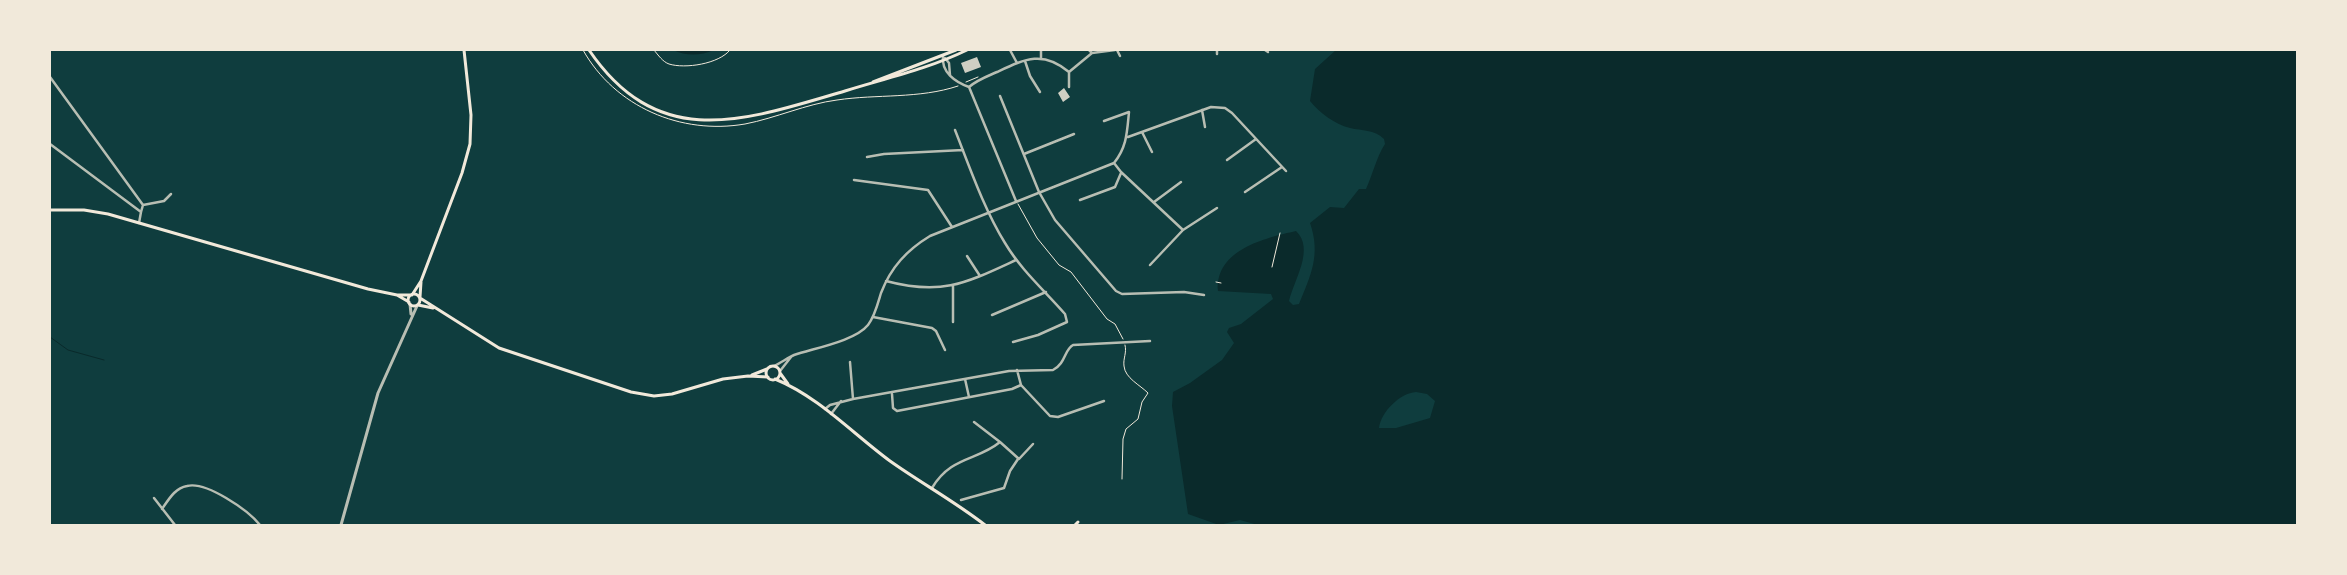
<!DOCTYPE html>
<style>
body{margin:0}
#map{position:relative;width:2347px;height:575px;overflow:hidden;background:#0f3d3e;font-family:Signika,sans-serif}
canvas{display:block}
.frame{position:absolute;inset:0;border:51px solid #f1e9da;pointer-events:none}
</style>
<div id="map">
<canvas width="2347" height="575"></canvas>
<div class="frame"></div>
</div>
<script>
const context = document.querySelector('canvas').getContext('2d');
context.lineJoin = 'round';
function paint(path, color) {
  context.fillStyle = color;
  context.fill(path, 'evenodd');
}
function stroke(path, color, width, dash) {
  context.strokeStyle = color;
  context.lineWidth = width;
  context.lineCap = dash ? 'butt' : 'round';
  context.setLineDash(dash || []);
  context.stroke(path);
}
const water = new Path2D(`
 M673 50H714C700 56 686 56 673 50Z
 M1336 50H2297V525H1258L1240 520 1219 525 1188 514 1172 406 1173 392 1190 383 1222 360 1234 343 1227 332 1229 328 1241 324 1273 299 1271 294 1218 291C1215 250 1265 238 1296 231 1315 249 1294 280 1289 301L1293 305 1299 304C1311 275 1321 255 1310 223L1330 207 1344 208 1359 189H1366C1373 174 1376 158 1385 144L1384 139C1374 129 1362 131 1350 128 1334 124 1320 113 1310 101L1315 69ZM1416 392 1427 394 1435 401 1430 418 1396 428H1379C1381 412 1400 393 1416 392Z`);
const stream = new Path2D(`
 M50 337 68 350 104 360`);
const building = new Path2D(`
 M977 57 981 67 965 73 961 63Z
 M1064 88 1070 97 1063 102 1058 93Z`);
const path = new Path2D(`
 M583 50C615 107 681 135 745 124 776 118 806 104 837 100 877 94 919 99 958 86
 M654 50C658 55 663 62 669 64 685 69 719 64 730 50
 M966 82 978 77
 M1018 204 1037 238 1059 265 1071 272 1107 319 1115 324 1123 339
 M1272 267 1280 233
 M1216 282 1221 283
 M1122 479 1123 439 1126 429 1138 419 1142 402 1148 393C1140 385 1125 378 1124 366 1123 358 1127 353 1125 345`);
const minor = new Path2D(`
 M1010 50 1017 63
 M1089 50 1092 53 1115 50
 M1117 50 1120 56
 M1265 50 1268 52
 M1217 54V50
 M943 56C941 72 955 82 969 87
 M945 58 949 63 950 75
 M1041 58V50
 M1025 61 1030 76 1040 92
 M50 77 143 205 141 212
 M969 87C977 80 988 76 997 72 1025 59 1043 50 1069 72L1092 53
 M969 87 1016 201
 M1069 87V72
 M1000 96 1039 192 1055 220 1116 291 1122 294 1184 292 1204 295
 M1202 110 1205 127
 M955 130C970 168 984 209 1005 243 1021 270 1045 291 1065 314L1067 322 1038 335 1013 342
 M1142 132 1152 152
 M1128 137 1211 107 1225 108 1232 113 1286 171
 M50 144 141 212 139 223
 M1024 154 1074 134
 M867 157 884 154 963 150
 M1227 160 1256 139
 M1114 163 1121 172 1183 230
 M854 180 928 190 952 227
 M1245 192 1282 167
 M1080 200 1115 187 1121 173
 M1154 202 1181 182
 M143 205 164 201 171 194
 M967 256 980 276
 M1150 265 1183 230 1217 208
 M886 281C942 296 966 283 1016 260
 M992 315 1046 292
 M873 317 932 328 936 331 945 350
 M953 322V286
 M774 366C781 363 787 358 794 355 815 348 855 341 868 325 875 316 878 303 881 293 891 267 907 250 930 236L1114 163C1127 147 1127 132 1129 112L1104 121
 M1017 370 1021 385 1050 416 1058 417 1104 401
 M780 371 791 357
 M965 379 969 397
 M892 394 893 408 897 411 1012 389 1021 385
 M853 399 1009 371 1053 370C1066 363 1064 350 1073 345L1150 341
 M825 409 830 405 853 399 850 362
 M831 414 841 401
 M974 422 1000 442
 M932 488C951 456 977 461 1000 442L1019 459 1033 444
 M154 498 175 525
 M961 500 1004 488 1010 471 1018 459
 M162 509C169 499 175 488 187 486 206 481 248 510 260 525`);
const tertiary = new Path2D(`
 M410 304 411 314
 M341 525 378 393 417 306`);
const secondary = new Path2D(`
 M589 50C659 153 746 120 845 91 887 78 928 69 967 50
 M873 82 956 50
 M50 210H84L108 214 368 289 397 295H411
 M408 300a6 6 0 1 1 12 0a6 6 0 1 1-12 0Z
 M397 295 409 302
 M412 295 421 281 462 173 470 144 471 115 464 50
 M420 297 421 282
 M420 298 499 348 631 392 654 396 672 394 723 379 748 376 768 377
 M418 305 433 308
 M766 373a7 7 0 1 1 14 0a7 7 0 1 1-14 0Z
 M780 373 788 384
 M752 375 767 369
 M775 379C819 397 852 433 890 461 921 483 954 501 985 525
 M1075 525 1078 522`);
paint(water, '#0a2a2b');
stroke(stream, '#0a2a2b', 1);
paint(building, '#cfcfc3');
stroke(path, '#f1e9da', 1);
stroke(minor, '#b8beb3', 2.5);
stroke(tertiary, '#b8beb3', 3);
stroke(secondary, '#f1e9da', 3);
</script>
